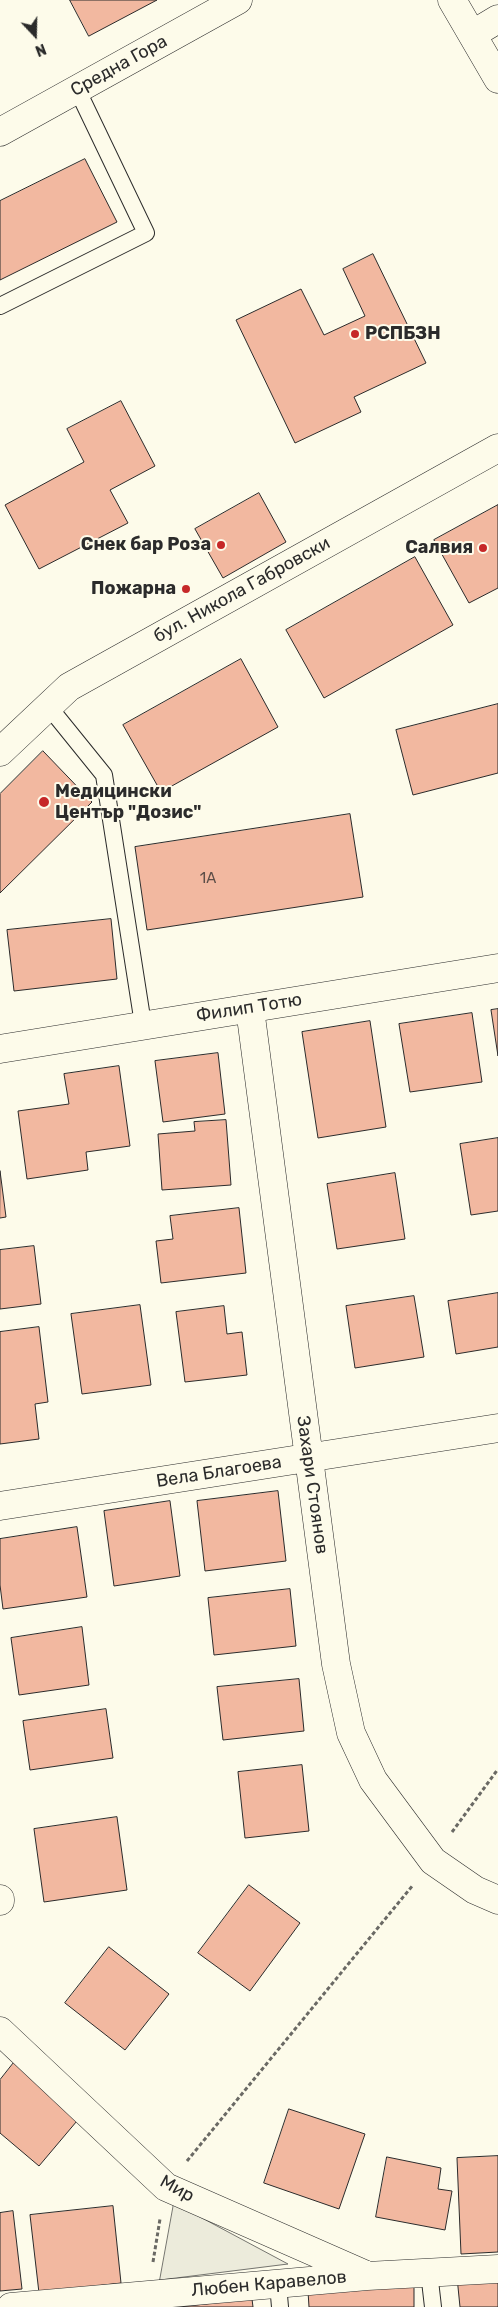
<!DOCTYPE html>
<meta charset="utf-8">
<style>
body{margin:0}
#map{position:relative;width:498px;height:2307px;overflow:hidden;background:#fdfbea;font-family:Rubik,sans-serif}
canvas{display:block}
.north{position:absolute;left:10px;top:10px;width:50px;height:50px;-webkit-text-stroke:4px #fdfbea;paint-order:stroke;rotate:159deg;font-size:14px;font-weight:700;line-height:20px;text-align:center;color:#2b2b2b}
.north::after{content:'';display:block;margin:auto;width:18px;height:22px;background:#2b2b2b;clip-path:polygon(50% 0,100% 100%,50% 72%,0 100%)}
</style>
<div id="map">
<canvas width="498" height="2307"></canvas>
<div class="north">N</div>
</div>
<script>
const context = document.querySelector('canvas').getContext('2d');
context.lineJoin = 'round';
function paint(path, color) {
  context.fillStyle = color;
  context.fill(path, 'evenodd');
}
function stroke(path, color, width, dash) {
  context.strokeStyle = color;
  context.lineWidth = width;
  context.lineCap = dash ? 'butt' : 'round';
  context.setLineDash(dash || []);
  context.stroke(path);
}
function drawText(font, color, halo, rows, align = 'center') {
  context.font = font + ' Rubik,sans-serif';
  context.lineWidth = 4;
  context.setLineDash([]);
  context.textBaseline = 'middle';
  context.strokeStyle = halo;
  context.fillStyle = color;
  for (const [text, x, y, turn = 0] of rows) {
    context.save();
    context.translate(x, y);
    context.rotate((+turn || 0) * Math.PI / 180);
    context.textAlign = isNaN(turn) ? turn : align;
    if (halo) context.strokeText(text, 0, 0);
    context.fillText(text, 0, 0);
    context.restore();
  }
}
const green = new Path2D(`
 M174 2203 288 2264 160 2280Z`);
const building = new Path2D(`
 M70 0H157L89 36Z
 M85 159 117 222 0 280V201Z
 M373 254 426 363 354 397 361 412 295 443 236 320 301 289 324 335 365 316 343 269Z
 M121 401 155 466 110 490 128 523 39 569 5 505 84 462 67 429Z
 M259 493 286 542 223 578 195 529Z
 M498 505V588L469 603 434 540Z
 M415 557 453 625 324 698 286 630Z
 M241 659 278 727 161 792 123 725Z
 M498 704V773L413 795 396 730Z
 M43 751 92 802 0 893V794Z
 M350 814 363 897 147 930 135 847Z
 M111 919 117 979 14 991 7 930Z
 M498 1009V1056L491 1010Z
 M472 1013 482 1082 410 1092 399 1024Z
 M370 1021 386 1127 318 1138 302 1032Z
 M218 1053 225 1114 163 1122 155 1061Z
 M119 1066 130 1146 86 1152 88 1170 27 1179 18 1111 69 1104 64 1074Z
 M226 1120 231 1185 162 1190 158 1134 195 1131 194 1122Z
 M498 1138V1211L471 1215 460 1144Z
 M0 1171 6 1217 0 1218Z
 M395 1173 405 1239 337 1249 327 1184Z
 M239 1208 246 1273 161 1283 156 1241 173 1239 170 1216Z
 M34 1246 41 1304 0 1309V1250Z
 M498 1293V1347L456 1354 448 1301Z
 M414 1296 424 1357 355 1368 346 1306Z
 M140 1305 151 1385 82 1394 71 1314Z
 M224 1306 227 1334 242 1332 247 1375 185 1382 176 1312Z
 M39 1327 48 1402 35 1404 39 1439 0 1444V1332Z
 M278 1491 286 1561 205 1571 197 1501Z
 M170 1501 180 1576 114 1586 104 1511Z
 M77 1527 87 1597 3 1609 0 1585V1539Z
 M290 1589 296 1646 214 1655 208 1598Z
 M82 1627 89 1685 19 1695 11 1638Z
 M299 1679 304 1731 223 1740 217 1687Z
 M106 1709 113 1758 30 1770 23 1721Z
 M302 1765 309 1831 245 1838 238 1772Z
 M117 1817 127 1890 44 1902 34 1829Z
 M249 1885 300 1923 250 1991 198 1953Z
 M109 1947 169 1994 125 2050 65 2003Z
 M16 2060 82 2115 39 2166 0 2133V2080Z
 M289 2109 365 2134 339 2209 264 2183Z
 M498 2156V2252L461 2254 457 2158Z
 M387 2157 441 2168 438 2189 452 2191 445 2230 376 2217Z
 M113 2206 121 2283 39 2293 30 2215Z
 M13 2211 22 2289 0 2291V2213Z
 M498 2275V2307H460L457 2277Z
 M414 2286V2307H309L308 2291Z
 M252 2299 253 2307H179Z`);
const path = new Path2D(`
 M452 1832 498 1769
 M187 2161 413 1885
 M153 2262 160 2219`);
const lane = new Path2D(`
 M0 306 146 233 77 89
 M49 707 104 775 143 1024
 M429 2272 433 2307
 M278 2284 280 2307`);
const street = new Path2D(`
 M452 0 498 79
 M473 34 498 19
 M0 132 238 0
 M250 1009 336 1664 351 1733 373 1780 433 1861 475 1890 498 1900
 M0 1049 498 968
 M0 1506 498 1428
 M0 1899V1901
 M0 2031 166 2187 364 2274
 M11 2307 367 2276 498 2269`);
const secondary = new Path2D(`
 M0 752 69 687 498 448`);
const markers = [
 [355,334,5,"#c62828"],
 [221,545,5,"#c62828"],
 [483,548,5,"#c62828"],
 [186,589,5,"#c62828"],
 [44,802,6,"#c62828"]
];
const numberNames = [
 ["1А",208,879]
];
const streetNames = [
 ["Средна Гора",119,66,-29],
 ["бул. Никола Габровски",242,590,-29],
 ["Филип Тотю",249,1008,-9],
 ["Вела Благоева",219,1472,-9],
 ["Захари Стоянов",312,1485,82],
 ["Мир",177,2189,29],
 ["Любен Каравелов",269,2284,-5]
];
const poiNames = [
 ["РСПБЗН",365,334,"left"],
 ["Снек бар Роза",211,545],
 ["Салвия",473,548],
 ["Пожарна",176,589],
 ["Медицински",55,792,"left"],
 ["Център \"Дозис\"",55,813,"left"]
];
paint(green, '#ecebdb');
stroke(green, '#74746e', 1);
paint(building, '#f2b8a0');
stroke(building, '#2b2b2b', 1);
stroke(lane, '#2b2b2b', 18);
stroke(street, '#2b2b2b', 29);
stroke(secondary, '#2b2b2b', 29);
stroke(path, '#6a6964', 3, [4, 2.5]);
stroke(lane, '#fdfbea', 16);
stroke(street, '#fdfbea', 28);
stroke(secondary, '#fdfbea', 28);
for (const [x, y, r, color] of markers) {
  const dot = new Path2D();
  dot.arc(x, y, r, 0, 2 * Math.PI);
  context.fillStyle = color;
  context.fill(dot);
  stroke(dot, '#fdfbea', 2);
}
drawText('15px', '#5d4e48', null, numberNames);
drawText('18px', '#2b2b2b', '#fdfbea', streetNames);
drawText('bold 18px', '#2b2b2b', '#fdfbea', poiNames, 'right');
</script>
